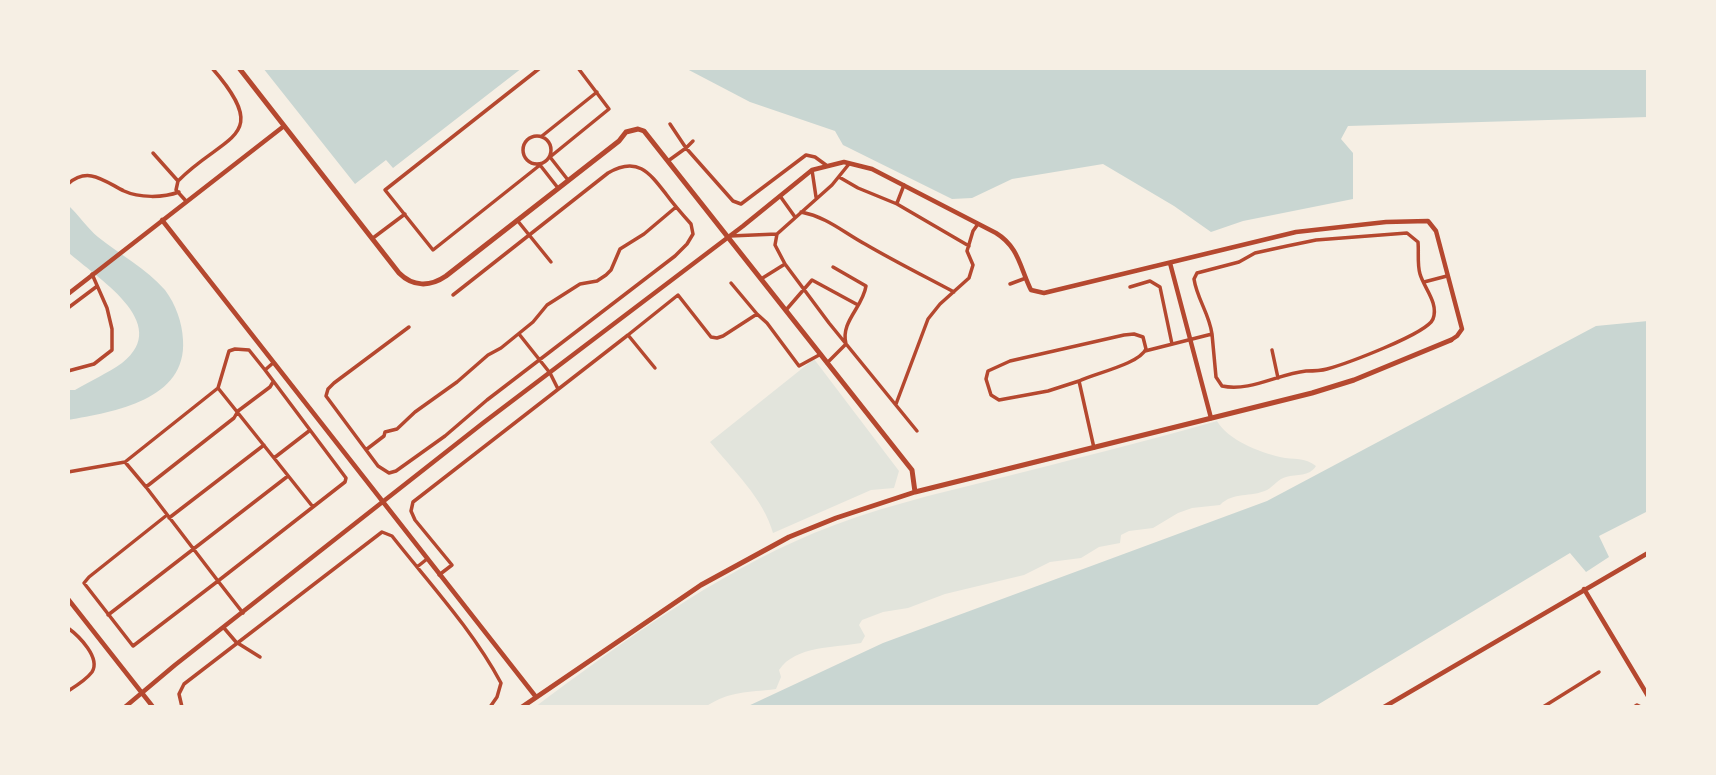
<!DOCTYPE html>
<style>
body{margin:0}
#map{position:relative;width:1716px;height:775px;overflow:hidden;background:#f6efe4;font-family:Overpass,sans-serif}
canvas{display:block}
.frame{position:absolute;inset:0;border:70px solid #f6efe4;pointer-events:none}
</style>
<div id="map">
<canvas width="1716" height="775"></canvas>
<div class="frame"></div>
</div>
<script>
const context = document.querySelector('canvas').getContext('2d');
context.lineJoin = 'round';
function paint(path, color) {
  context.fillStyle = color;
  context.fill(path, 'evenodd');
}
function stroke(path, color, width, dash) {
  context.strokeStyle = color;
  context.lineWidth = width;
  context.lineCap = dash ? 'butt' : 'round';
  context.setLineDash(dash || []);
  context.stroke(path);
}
const green = new Path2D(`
 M814 359 899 471 894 488 871 490 773 533C764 499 732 469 710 442Z
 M1217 421C1228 440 1259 452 1280 457 1294 460 1305 457 1316 466 1309 477 1297 474 1286 477 1278 479 1274 486 1267 490 1250 498 1234 491 1220 505L1192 508 1178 513 1153 528 1129 531 1121 535 1120 543 1099 547 1081 558 1050 562 1024 575 945 594 908 608 883 612 862 620 859 625 865 636 861 643C835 648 796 645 779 670L781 677 776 689C746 693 732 690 705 707H535C622 642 714 575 814 533 872 509 935 494 996 479 1070 460 1144 442 1217 421Z`);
const water = new Path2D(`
 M263 68H522L393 168 386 160 355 184Z
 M685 68H1648V117L1348 126 1341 139 1353 153V199L1243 221 1211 232 1174 206 1103 164 1012 179 972 198 952 199 843 145 835 131 750 102Z
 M68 205C79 215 87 228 98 237 119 254 147 269 165 290 176 305 182 322 183 340 187 400 114 412 68 420V390H75C90 381 108 373 122 363 174 323 95 277 68 252Z
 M1648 321V511L1599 536 1609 557 1586 572 1570 553 1314 707H746L883 643 1267 501 1596 326Z`);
const minor = new Path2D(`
 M540 68 385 190 433 250 540 165 558 188
 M670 124 686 148 693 141
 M523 150a14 14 0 1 1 28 0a14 14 0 1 1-28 0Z
 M542 136 597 92
 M153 153 178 181
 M668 161 686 148 733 201 741 204 806 155 815 157 826 165
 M812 170 816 197
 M839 177 858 188 897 204 969 246
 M568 180 550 157 609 109 578 68
 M68 184C88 166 104 181 124 191 139 198 163 198 179 192
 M780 196 795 217
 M186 201 176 190 178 181C224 134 274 139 212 68
 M897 203 904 185
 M801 212C827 217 843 232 865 244 894 261 924 276 954 292
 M517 220 551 262
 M730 236 777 234
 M373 238 405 214
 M785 264 775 245 777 234 832 185 849 164
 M761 279 785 264 829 323 917 431
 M1424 282 1447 276
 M731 283 757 314
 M1010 284 1026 278
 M1130 287 1150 281 1160 287 1172 344
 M68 308 96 287
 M786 310 812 280 858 305
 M409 327 334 383 328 389 326 396 378 466 389 473 396 471 445 436 487 400 675 256 687 244 693 234 691 224C682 214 674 205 666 194 649 172 637 156 608 173L453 295
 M519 334 550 373 558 389
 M1272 350 1278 378
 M1145 351 1212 334 1216 377 1222 386C1250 392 1278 374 1306 371 1313 371 1320 371 1327 369 1345 364 1427 334 1433 319 1439 303 1424 288 1420 274 1417 264 1419 252 1418 242L1407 233 1316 240 1287 246 1255 253 1239 262 1197 273 1194 279C1197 299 1209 313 1212 334
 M827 363 846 344C840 322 863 307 866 286L833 267
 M655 368 628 335 678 295 711 337 717 338 723 336 757 314 767 323 799 366 821 354
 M68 371 94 364 112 350V329L107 308 92 274
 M1079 381C1096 373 1139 364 1146 349L1143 337 1134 334 1124 335 1010 361 988 371 986 379 991 395 999 400 1048 391 1079 381 1094 448
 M218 388 274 458 309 431
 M896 404 928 319 940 304 969 278 973 265 967 251 973 231 978 224
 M367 449 384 436 385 432 397 429 415 412 457 382 488 355 501 348 533 322 547 305 580 284 597 281 606 275 611 270 620 249 644 234 676 207
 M274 458 313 507
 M125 462 146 487
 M68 472 125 462 218 388 229 351 235 349 249 350 265 370 273 363
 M167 515 89 577 84 583 133 646 218 581 146 487 234 418 238 411 270 387 273 382
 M169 518 264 445
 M417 567 427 559
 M439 575 452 565 415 520 411 511 413 502 628 335
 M243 613 218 581 345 482 346 478 265 370
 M108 615 288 476
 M68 628C79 636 101 658 92 672 86 680 76 686 68 691
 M224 628 236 642 260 657
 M182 707 179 694 184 684 382 532 392 536C429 583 472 629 501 683L497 697 490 707
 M1543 707 1599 672
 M1634 707 1637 705 1641 707`);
const tertiary = new Path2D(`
 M162 220 536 697
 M1170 263 1211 418
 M68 294 284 126
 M1584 589 1648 696
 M68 599 153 707
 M125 707 175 665 483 423 743 226 812 170 844 162 872 169 996 233C1019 247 1020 268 1031 290L1044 293 1296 232 1386 222 1428 221 1436 231 1462 329 1457 336 1451 340
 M1384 707 1648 553`);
const secondary = new Path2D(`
 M239 68 399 273C413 287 430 287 446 276L619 141 626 132 638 129 644 131 908 465 912 470 915 492
 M522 707 701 585 789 537 836 518 915 492 1312 393 1354 380 1451 340`);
paint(green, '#e2e4dc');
paint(water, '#c9d6d2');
stroke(minor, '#b5482f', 3.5);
stroke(tertiary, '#b5482f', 4.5);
stroke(secondary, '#b5482f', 5);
</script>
